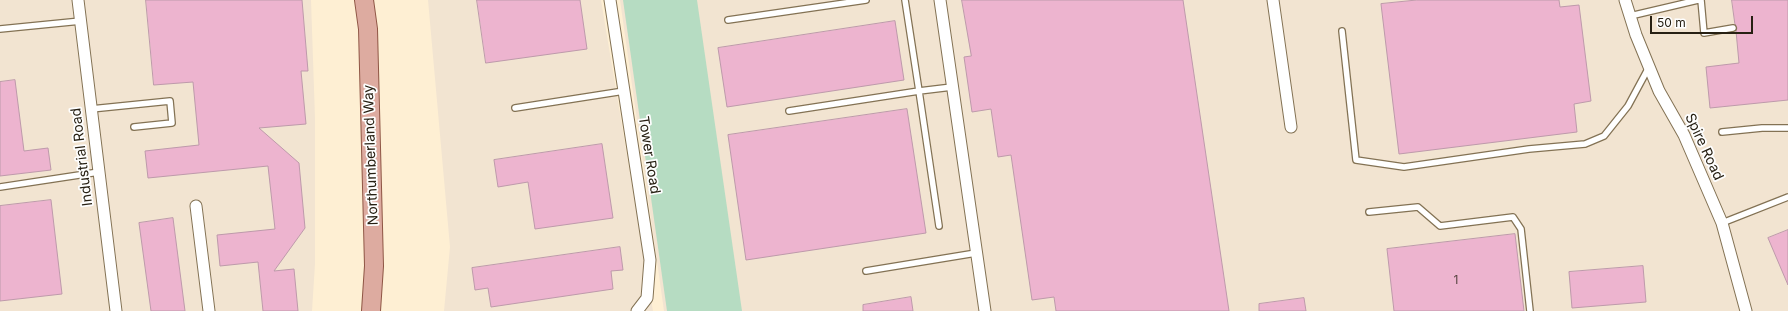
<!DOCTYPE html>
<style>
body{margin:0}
#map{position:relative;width:1788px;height:311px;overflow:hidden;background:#feefd3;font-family:Inter,sans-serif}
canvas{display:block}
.scale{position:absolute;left:1650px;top:16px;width:103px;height:18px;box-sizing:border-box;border:2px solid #272013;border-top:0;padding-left:5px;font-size:12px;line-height:14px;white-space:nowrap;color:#272013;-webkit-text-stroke:3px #fefefe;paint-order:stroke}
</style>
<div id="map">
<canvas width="1788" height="311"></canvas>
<div class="scale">50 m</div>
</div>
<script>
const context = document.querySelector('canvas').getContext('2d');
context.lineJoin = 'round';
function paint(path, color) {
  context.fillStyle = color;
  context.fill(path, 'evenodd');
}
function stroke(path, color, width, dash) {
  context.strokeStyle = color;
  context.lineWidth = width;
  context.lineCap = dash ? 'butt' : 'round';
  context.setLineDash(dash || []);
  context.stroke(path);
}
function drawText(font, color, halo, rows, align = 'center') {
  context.font = font + ' Inter,sans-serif';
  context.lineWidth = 3.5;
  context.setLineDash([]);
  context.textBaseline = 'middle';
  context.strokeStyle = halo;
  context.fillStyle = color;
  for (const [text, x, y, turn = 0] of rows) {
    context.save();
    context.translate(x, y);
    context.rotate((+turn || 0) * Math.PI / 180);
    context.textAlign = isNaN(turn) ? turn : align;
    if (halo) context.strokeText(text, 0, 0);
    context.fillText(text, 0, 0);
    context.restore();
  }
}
const industrial = new Path2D(`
 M0 0H311L315 118V264L312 311H0Z
 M428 0H601L653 311H444L450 247Z
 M620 0H1788V311H664Z`);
const green = new Path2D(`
 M623 0H697L742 311H667Z`);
const building = new Path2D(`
 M146 0H302L308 71H301L306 124 259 128 299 163 305 228 274 271 294 269 298 311H263L258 262 220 266 217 235 275 229 268 166 148 178 145 151 199 145 193 82 154 85Z
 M477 0H580L587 49 486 63Z
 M962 0H1183L1229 311H1056L1054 297 1032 300 1011 155 998 157 991 109 972 112 964 57 971 56Z
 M1417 0H1559L1560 7 1579 5 1591 101 1574 104 1577 132 1399 154 1381 4Z
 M1732 0H1788V100L1710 108 1706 67 1739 63 1736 31 1737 28 1735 24Z
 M895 21 904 80 727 107 718 48Z
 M15 80 24 151 48 148 51 170 0 176V82Z
 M907 109 926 233 746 260 728 135Z
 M602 144 613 218 535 229 528 182 498 187 494 160Z
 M51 200 62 294 0 301V206Z
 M173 218 185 311H151L139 223Z
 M1788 230V285L1768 238Z
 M1515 234 1524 311H1394L1387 249Z
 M620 247 623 270 611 271 613 289 491 307 488 288 475 290 472 268Z
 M1643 266 1646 302 1572 308 1569 272Z
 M911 297 913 311H863V305Z
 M1304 298 1306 311H1259V304Z`);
const service = new Path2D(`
 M1701 0 1704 33 1733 28
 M1630 16 1698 0
 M728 20 866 0
 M0 29 81 21
 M1342 31 1356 160 1404 167 1529 149 1585 144 1604 136 1628 106 1649 67
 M515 108 624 91
 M91 109 170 101 172 123 134 127
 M789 111 919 91 905 0
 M1722 132 1762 128H1787
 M0 187 99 172
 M1369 212 1418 207 1440 226 1513 217 1521 229 1530 311
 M1722 223 1788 197
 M939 226 919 91 952 87
 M866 271 976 253`);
const minor = new Path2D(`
 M78 0 116 311
 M610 0 650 260 647 298 637 311
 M940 0 985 311
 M1273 0 1291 127
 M1625 0 1636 35 1659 91 1684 135 1722 223 1746 311
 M196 206 209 311`);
const primary = new Path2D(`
 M364 0 368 29 374 266 371 311`);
const numberNames = [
 ["1",1456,280]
];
const streetNames = [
 ["Spire Road",1704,147,65],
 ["Northumberland Way",371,155,-92],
 ["Tower Road",649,155,81],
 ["Industrial Road",82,157,-97]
];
paint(industrial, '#f2e4d1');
paint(green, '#b6dcc2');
paint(building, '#edb4cf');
stroke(building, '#be9aab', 1);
stroke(service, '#837254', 8);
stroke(minor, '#837254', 13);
stroke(primary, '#8f5645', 20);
stroke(service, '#fff', 5.5);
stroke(minor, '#fff', 11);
stroke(primary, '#ddaba0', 18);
drawText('12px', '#584542', null, numberNames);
drawText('14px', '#272013', '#fefefe', streetNames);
</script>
